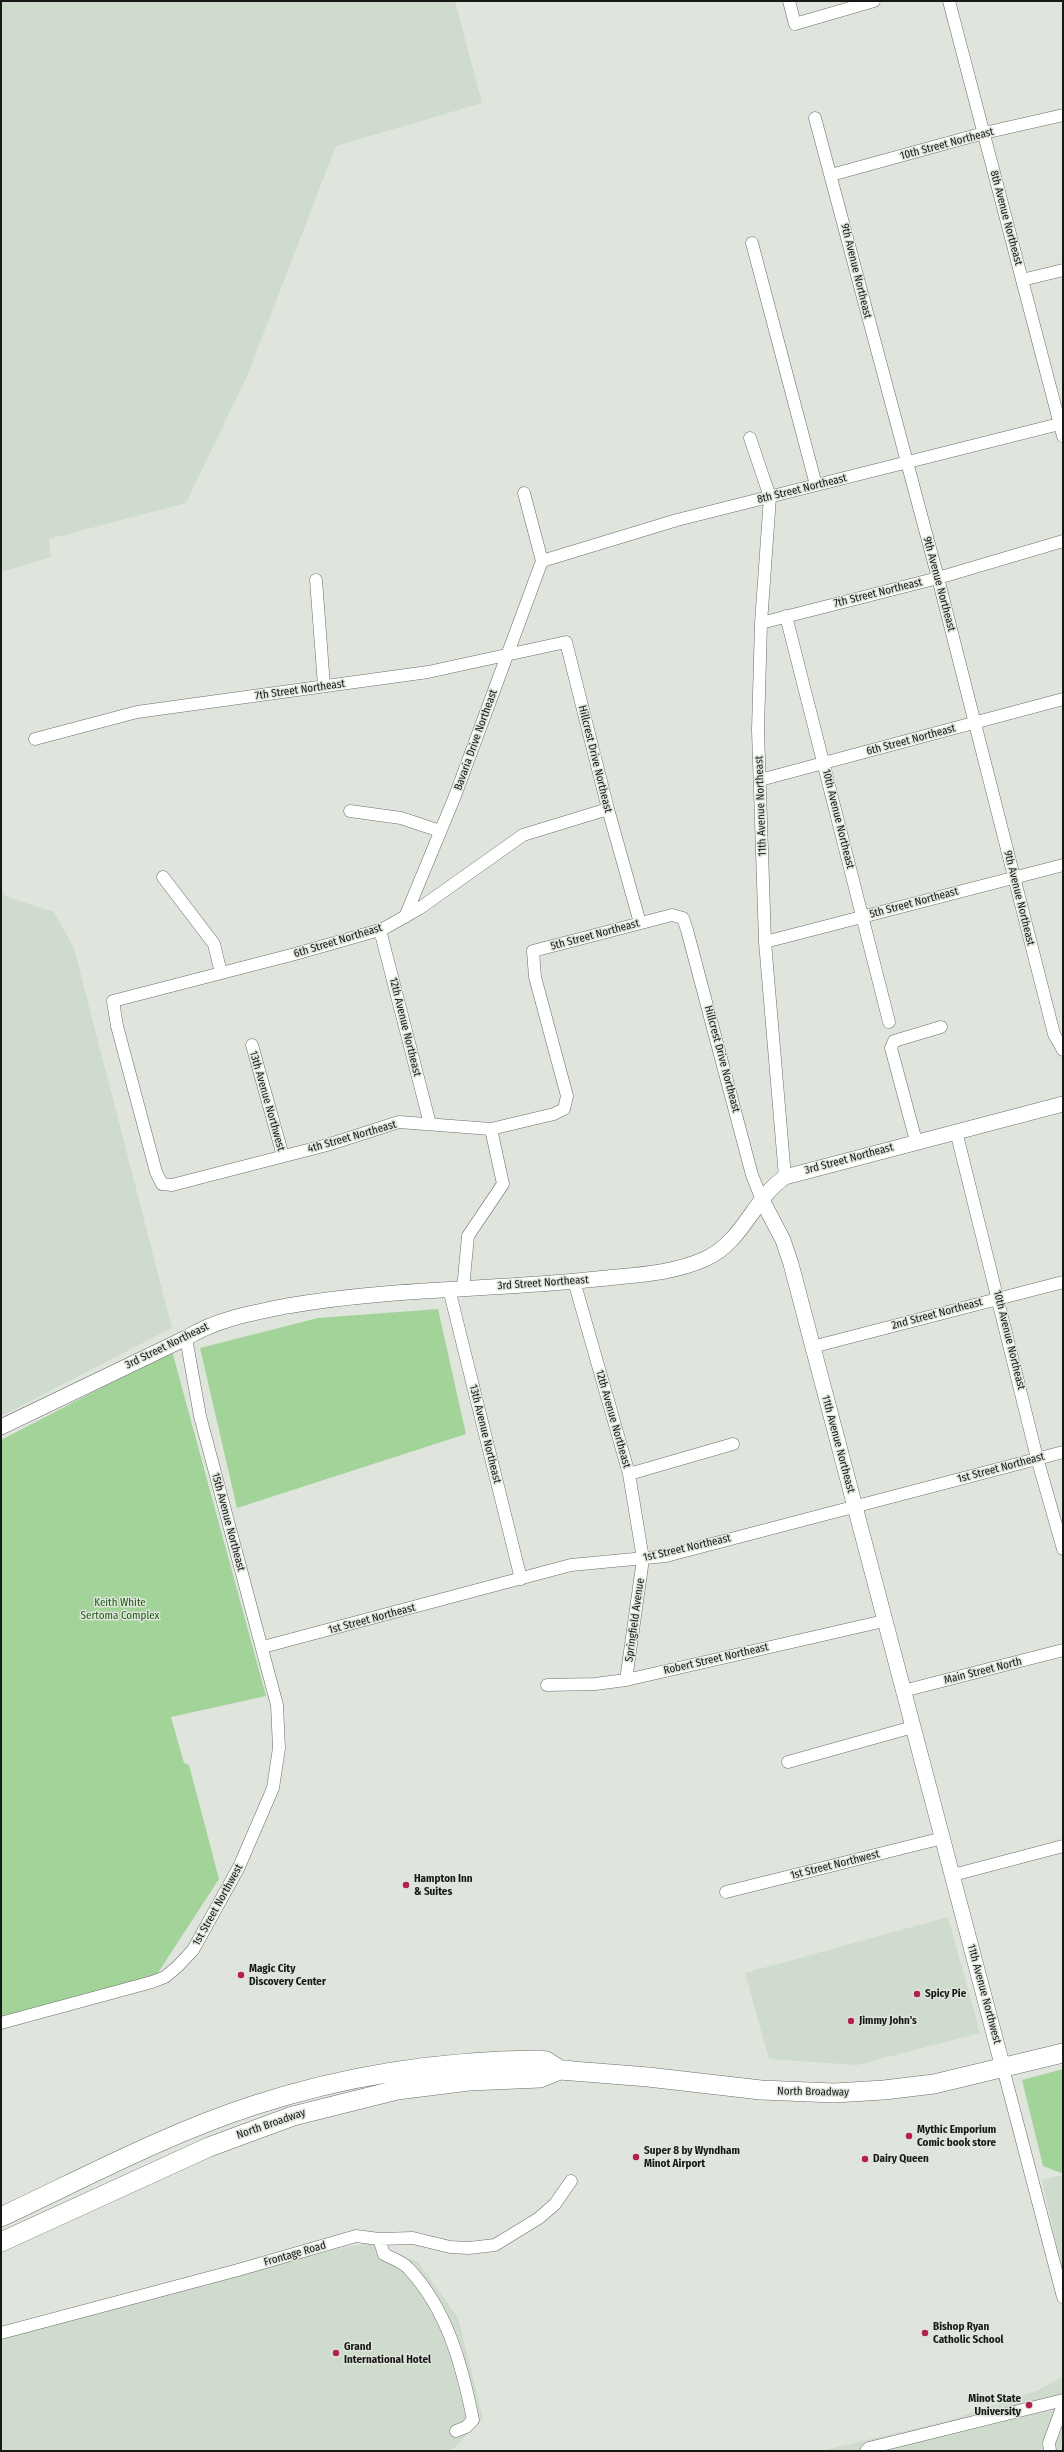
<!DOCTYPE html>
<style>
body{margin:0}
#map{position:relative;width:1064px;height:2452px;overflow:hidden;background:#dfe5dd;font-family:"Fira Sans Condensed",sans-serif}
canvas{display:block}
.frame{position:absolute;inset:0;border:2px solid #171916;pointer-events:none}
</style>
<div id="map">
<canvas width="1064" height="2452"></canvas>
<div class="frame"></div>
</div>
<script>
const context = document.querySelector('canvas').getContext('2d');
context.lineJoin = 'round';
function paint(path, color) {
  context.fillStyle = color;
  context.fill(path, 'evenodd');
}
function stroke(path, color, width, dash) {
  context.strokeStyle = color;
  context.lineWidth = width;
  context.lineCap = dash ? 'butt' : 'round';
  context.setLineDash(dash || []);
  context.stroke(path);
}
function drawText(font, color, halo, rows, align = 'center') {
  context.font = font + ' "Fira Sans Condensed",sans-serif';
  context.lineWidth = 3;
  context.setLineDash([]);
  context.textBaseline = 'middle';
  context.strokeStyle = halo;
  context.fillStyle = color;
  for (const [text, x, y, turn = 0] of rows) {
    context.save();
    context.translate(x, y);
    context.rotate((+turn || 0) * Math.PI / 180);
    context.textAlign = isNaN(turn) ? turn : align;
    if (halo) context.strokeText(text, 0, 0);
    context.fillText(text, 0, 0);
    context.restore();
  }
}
const built = new Path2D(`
 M1 1H455L482 103 336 146 247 376 186 503 49 539 51 557 1 572Z
 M1 889 5 896 54 912 74 948 172 1328 1 1416Z
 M948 1917 980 2033 857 2065 769 2059 745 1973Z
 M1063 2175V2290L1062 2271 1042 2180Z
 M366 2244H374L418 2262 458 2318 483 2418 453 2449 442 2451H1V2338L344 2247Z
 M1063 2376V2451H821L950 2420 1039 2390Z`);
const green = new Path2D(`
 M438 1309 466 1434 237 1508 200 1348 318 1318Z
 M172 1351 266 1696 171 1717 184 1763 189 1765 219 1879 152 1982 1 2018V1440Z
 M1063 2069V2173H1061L1043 2166 1022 2080Z`);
const minor = new Path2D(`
 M789 1 795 24 874 1
 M949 1 1063 436
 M815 118 938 578 1054 1034 1063 1050
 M831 175 984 133 1063 115
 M752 243 816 485
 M1022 280 1063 270
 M750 438 770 497 761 623 758 730 765 942 785 1177
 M524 493 542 561
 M542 561 677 520 1063 423
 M316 580 324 686
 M786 616 889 1022
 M761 623 938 578 1063 541
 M35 739 137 712 428 672 566 642 608 809 640 923
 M760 780 1063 699
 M608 809 523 835 420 908 383 929 295 954 113 1001 117 1026 156 1172 162 1184 172 1185 327 1145 399 1122 491 1129 554 1114 564 1109 567 1096 535 977 533 951 672 915 683 918 687 930 752 1175 762 1200
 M350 811 401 818 440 831
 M163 877 214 944 221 973
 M405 917 455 796 542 561
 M380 930 430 1124
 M765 942 1063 865
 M252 1045 283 1156
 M956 1131 1037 1458 1063 1549
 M916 1141 891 1048 894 1041 941 1027
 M574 1281 629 1474 643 1559 626 1680
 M449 1289 521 1579
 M463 1289 468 1236 503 1184 491 1129
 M812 1347 1063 1282
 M629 1474 733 1444
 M263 1647 571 1565 666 1556 1063 1452
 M547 1685 595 1684 626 1680 884 1621
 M903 1691 1063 1650
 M788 1762 913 1727
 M953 1875 1063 1846
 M726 1892 943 1838
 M1 2023 152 1982 165 1977 178 1966 193 1950 239 1867 273 1788 279 1748 277 1705 200 1416 186 1338
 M1003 2068 1063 2297
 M379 2239 384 2254C391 2258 403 2262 408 2268 447 2309 462 2365 473 2420L466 2427 456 2431
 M1 2333 238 2270 356 2236 379 2239 413 2238 450 2247 469 2248 495 2245 539 2218 555 2204 571 2181
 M866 2451 869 2448 1063 2400
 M1050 2451 1049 2443 1063 2405`);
const tertiary = new Path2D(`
 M762 1200 783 1240 791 1264 1003 2068
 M1 1427 186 1338C217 1319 252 1313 287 1306 390 1288 494 1290 597 1279 633 1275 672 1274 705 1259 743 1242 753 1199 785 1177L1063 1104`);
const primary = new Path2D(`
 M1 2217C84 2178 168 2133 255 2105 347 2075 441 2061 537 2060L546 2061 560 2070 648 2077 761 2090 834 2093 884 2090 934 2084 1063 2053
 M1 2242 209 2147 293 2116 397 2090 469 2081 540 2078 560 2070H569`);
const markers = [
 [406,1885,4,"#b12050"],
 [241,1975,4,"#b12050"],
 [917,1994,4,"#b12050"],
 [851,2021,4,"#b12050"],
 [909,2136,4,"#b12050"],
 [636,2157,4,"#b12050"],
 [865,2159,4,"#b12050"],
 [925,2333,4,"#b12050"],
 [336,2353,4,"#b12050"],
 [1029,2405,4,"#b12050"]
];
const streetNames = [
 ["10th Street Northeast",947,144,-15],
 ["8th Avenue Northeast",1006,218,75],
 ["9th Avenue Northeast",856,271,76],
 ["8th Street Northeast",802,489,-14],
 ["9th Avenue Northeast",939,584,75],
 ["7th Street Northeast",878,593,-14],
 ["7th Street Northeast",300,690,-8],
 ["Bavaria Drive Northeast",476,740,-70],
 ["6th Street Northeast",911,740,-15],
 ["Hillcrest Drive Northeast",595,759,76],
 ["11th Avenue Northeast",761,806,-92],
 ["10th Avenue Northeast",838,819,76],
 ["9th Avenue Northeast",1019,898,76],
 ["5th Street Northeast",914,903,-15],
 ["5th Street Northeast",595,935,-15],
 ["6th Street Northeast",338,941,-17],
 ["12th Avenue Northeast",405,1027,76],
 ["Hillcrest Drive Northeast",722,1059,75],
 ["13th Avenue Northwest",267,1101,74],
 ["4th Street Northeast",352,1137,-16],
 ["3rd Street Northeast",849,1159,-15],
 ["3rd Street Northeast",543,1283,-4],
 ["2nd Street Northeast",937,1314,-15],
 ["10th Avenue Northeast",1009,1340,76],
 ["3rd Street Northeast",167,1346,-26],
 ["12th Avenue Northeast",613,1419,74],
 ["13th Avenue Northeast",485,1434,76],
 ["11th Avenue Northeast",838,1444,75],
 ["1st Street Northeast",1001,1468,-15],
 ["15th Avenue Northeast",228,1522,75],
 ["1st Street Northeast",687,1548,-13],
 ["1st Street Northeast",372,1619,-15],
 ["Springfield Avenue",635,1620,-82],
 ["Robert Street Northeast",716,1659,-13],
 ["Main Street North",983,1671,-14],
 ["1st Street Northwest",835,1865,-14],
 ["1st Street Northwest",218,1905,-61],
 ["11th Avenue Northwest",984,1994,75],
 ["North Broadway",813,2092,1],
 ["North Broadway",271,2124,-19],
 ["Frontage Road",295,2254,-16]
];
const parkNames = [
 ["Keith White",120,1603],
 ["Sertoma Complex",120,1616]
];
const poiNames = [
 ["Hampton Inn",414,1879],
 ["& Suites",414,1892],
 ["Magic City",249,1969],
 ["Discovery Center",249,1982],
 ["Spicy Pie",925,1994],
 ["Jimmy John's",859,2021],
 ["Mythic Emporium",917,2130],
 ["Comic book store",917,2143],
 ["Super 8 by Wyndham",644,2151],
 ["Minot Airport",644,2164],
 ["Dairy Queen",873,2159],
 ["Bishop Ryan",933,2327],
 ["Catholic School",933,2340],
 ["Grand",344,2347],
 ["International Hotel",344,2360],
 ["Minot State",1021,2399,"right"],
 ["University",1021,2412,"right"]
];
paint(built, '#cfdbcd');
paint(green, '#a2d399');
stroke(minor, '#696f68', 13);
stroke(tertiary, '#696f68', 16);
stroke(primary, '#696f68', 20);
stroke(minor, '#fff', 12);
stroke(tertiary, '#fff', 15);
stroke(primary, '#fff', 19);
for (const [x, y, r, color] of markers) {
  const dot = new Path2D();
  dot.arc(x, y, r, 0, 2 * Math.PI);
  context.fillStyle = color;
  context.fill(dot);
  stroke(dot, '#dfe5dd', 1.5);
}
drawText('11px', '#171916', '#dfe5dd', streetNames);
drawText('11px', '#1d5d11', '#dfe5dd', parkNames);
drawText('bold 11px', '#171916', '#dfe5dd', poiNames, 'left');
</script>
